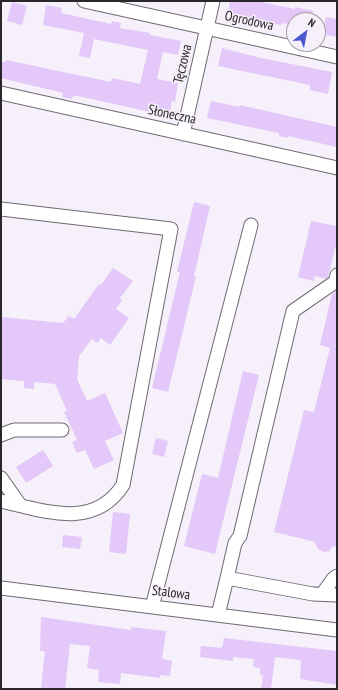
<!DOCTYPE html>
<meta charset="utf-8">
<style>
body{margin:0}
#map{position:relative;width:338px;height:690px;overflow:hidden;background:#f5f0f9;font-family:"PT Sans Narrow",sans-serif}
canvas{display:block}
.frame{position:absolute;inset:0;border:2px solid #29272a;pointer-events:none}
.north{position:absolute;left:286px;top:12px;width:40px;height:40px;box-sizing:border-box;background:#f5f0f9;border:1px solid #a3a0a6;border-radius:50%;rotate:32deg;font-size:11px;font-weight:700;line-height:16px;text-align:center;color:#29272a}
.north::after{content:'';display:block;margin:auto;width:14px;height:18px;background:#4b59ce;clip-path:polygon(50% 0,100% 100%,50% 72%,0 100%)}
</style>
<div id="map">
<canvas width="338" height="690"></canvas>
<div class="frame"></div>
<div class="north">N</div>
</div>
<script>
const context = document.querySelector('canvas').getContext('2d');
context.lineJoin = 'round';
function paint(path, color) {
  context.fillStyle = color;
  context.fill(path, 'evenodd');
}
function stroke(path, color, width, dash) {
  context.strokeStyle = color;
  context.lineWidth = width;
  context.lineCap = dash ? 'butt' : 'round';
  context.setLineDash(dash || []);
  context.stroke(path);
}
function drawText(font, color, halo, rows, align = 'center') {
  context.font = font + ' "PT Sans Narrow",sans-serif';
  context.lineWidth = 3;
  context.setLineDash([]);
  context.textBaseline = 'middle';
  context.strokeStyle = halo;
  context.fillStyle = color;
  for (const [text, x, y, turn = 0] of rows) {
    context.save();
    context.translate(x, y);
    context.rotate((+turn || 0) * Math.PI / 180);
    context.textAlign = isNaN(turn) ? turn : align;
    if (halo) context.strokeText(text, 0, 0);
    context.fillText(text, 0, 0);
    context.restore();
  }
}
const building = new Path2D(`
 M230 1H256L295 9V7L313 11 311 20H294V26L282 23 281 25 232 17 233 13 228 12Z
 M12 2 27 6 22 25 7 21Z
 M46 5 62 8 61 13 111 24 112 21 121 23 120 28 150 33V35L181 41 178 55 163 52 157 79 178 83 175 102 172 101 169 116 78 96H73L72 99 62 97 63 93 1 78V62H5L6 60 111 82 112 78 140 84 148 50 94 39 90 58 79 56 84 33 43 25Z
 M326 17 337 19V37L322 34Z
 M222 48 261 58 332 72 328 94 310 90V85L218 66Z
 M211 101 239 107 240 105 337 127V147L288 136V138L279 136V133L207 118Z
 M194 202 210 206 194 276 196 277 168 392 152 388 180 272H177Z
 M311 221 337 226V241L328 277 326 279 315 276 314 281 298 277Z
 M113 268 133 281 120 298 122 300 116 309 129 318 110 345 101 338 97 343 92 339 79 356 77 379 87 401 105 393 123 433 105 441 114 460 94 469 85 450 77 453 72 442 77 440 64 412 67 411 55 384 34 382V389L24 388V381L1 379V317L63 323 69 316 74 319 99 284 101 285Z
 M337 290V547L333 546 329 551 324 552 318 549 315 542 274 532 304 410 314 412 330 348 320 345 332 294Z
 M243 371 259 375 215 554 184 546 202 474 218 478Z
 M156 438 168 441 164 457 152 454Z
 M43 450 53 466 26 483 16 467Z
 M113 512 130 514 126 554 109 552Z
 M63 535 82 537 80 549 62 547Z
 M41 617 131 630V627L166 631 162 659 172 661 170 676 160 675V678L121 673 120 684 98 682 99 670 87 668 90 646 70 644 65 689H41L45 651H40Z
 M224 638 337 651V685L300 679 301 660 275 657 271 689H261L263 675H260V668L253 667 254 659 233 657V661L200 657 201 646 222 648Z`);
const minor = new Path2D(`
 M84 1 337 57
 M1 93 337 168
 M183 134 213 1
 M1 209 171 229 123 485C94 530 45 511 1 501
 M337 275 335 282 293 311 240 536 235 543 227 578 313 594 337 595
 M1 435 14 430H62
 M1 478 20 505
 M1 588 337 630
 M323 593 333 579 337 576
 M152 607 251 225
 M218 615 227 578`);
const streetNames = [
 ["Ogrodowa",249,21,12],
 ["Tęczowa",183,64,-77],
 ["Słoneczna",172,115,12],
 ["Stalowa",171,593,7]
];
paint(building, '#e3c8f9');
stroke(minor, '#6e6a72', 15);
stroke(minor, '#fff', 13);
drawText('14px', '#29272a', '#f5f0f9', streetNames);
</script>
